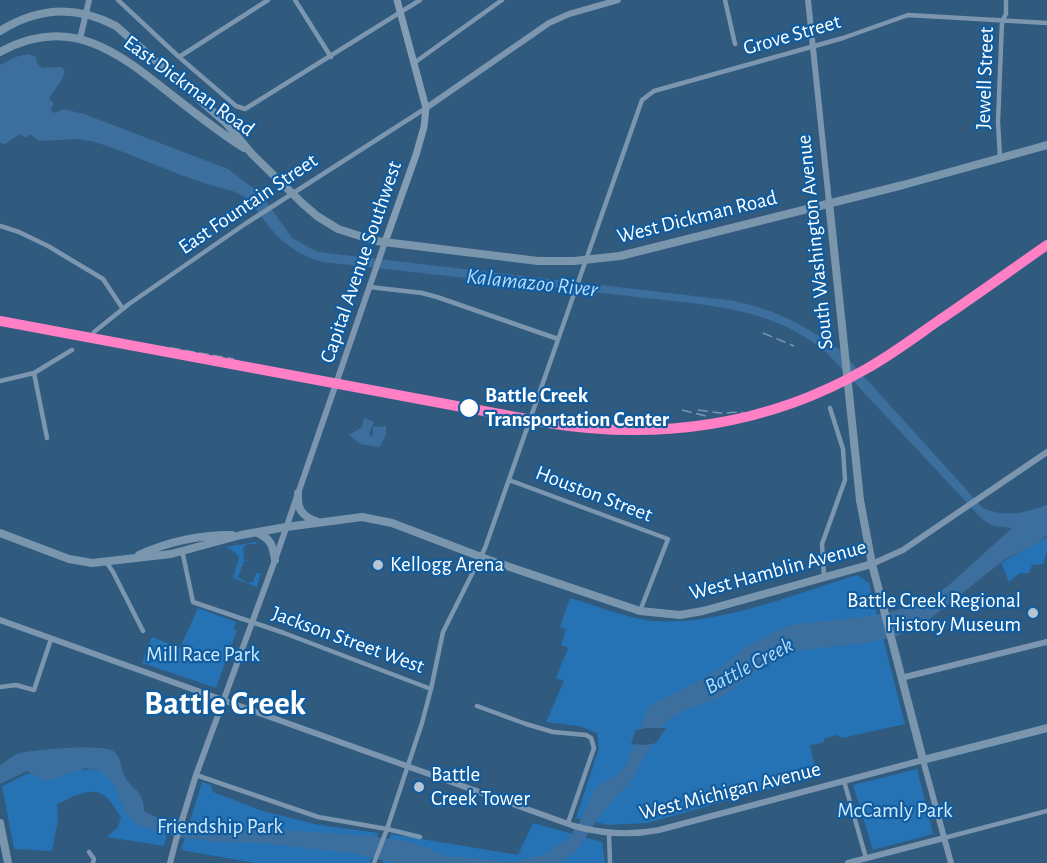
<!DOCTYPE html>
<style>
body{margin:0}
canvas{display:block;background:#305a7e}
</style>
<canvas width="1047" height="863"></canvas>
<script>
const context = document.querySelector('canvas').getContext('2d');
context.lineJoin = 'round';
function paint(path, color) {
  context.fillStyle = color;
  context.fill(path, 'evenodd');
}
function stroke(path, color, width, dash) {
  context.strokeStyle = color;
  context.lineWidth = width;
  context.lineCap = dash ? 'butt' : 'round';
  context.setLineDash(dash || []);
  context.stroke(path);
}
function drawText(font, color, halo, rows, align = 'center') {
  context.font = font + ' "Alegreya Sans",sans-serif';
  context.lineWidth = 4.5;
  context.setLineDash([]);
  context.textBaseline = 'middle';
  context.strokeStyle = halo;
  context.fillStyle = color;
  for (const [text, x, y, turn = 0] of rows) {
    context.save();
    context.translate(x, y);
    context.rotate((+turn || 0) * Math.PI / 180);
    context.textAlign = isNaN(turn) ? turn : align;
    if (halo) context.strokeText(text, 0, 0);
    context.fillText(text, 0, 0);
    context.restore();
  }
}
const green = new Path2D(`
 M1047 537V551L1043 564 1032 565 1029 573H1020L1009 582 1001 563Z
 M256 542 257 544H247L243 548 244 560 249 561H244L238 577 247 583 253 582 256 573H261L257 587 233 578 239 557 235 552 226 547Z
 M857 575 869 583 905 724 842 738 837 735 825 738 823 743 810 745 817 776 647 823 609 825 576 818 599 748 597 733 579 726 546 722 564 681 556 678 568 648 561 645 566 629 560 627 570 598C594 605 621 616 646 620 711 629 794 594 857 575Z
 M198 608 236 622 233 629 237 630 216 688 142 663 152 637 180 648Z
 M92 769 107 772 133 815 167 834 164 846 107 837 118 827 121 817C116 811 112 802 106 797 93 784 71 798 57 804L58 820 52 851 14 849 2 786 27 774Z
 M917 769 933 834 873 850 853 785Z
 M202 782 211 785 213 792 263 811 319 825 378 833 370 863H255L181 850Z
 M533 823 602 842 605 863H382L391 834 518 855Z`);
const water = new Path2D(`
 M28 54 35 56 38 64 42 68 62 67 65 72 61 81 49 98 54 104 50 109 54 113 63 109 84 114 228 169 261 194 292 238 318 252 728 300C771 307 805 325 840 350L983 508C1006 518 1024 513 1047 505V535L1033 546 1004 560 931 618 897 636 871 642 796 651 771 661 722 697 686 710 667 720 649 749 631 781 599 816 577 851 559 863H395L351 853 261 843 218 842 184 838 161 833 137 824 125 812 115 787 108 777 99 770 85 768 47 781 27 771 0 784V765C6 762 10 757 15 755 29 749 101 744 113 751 122 757 120 766 124 775 130 790 144 788 144 811L153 816 167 820 209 825 369 836 405 841 431 849 437 854 447 856 513 862 546 854 569 838 581 820 595 789 618 774 626 766 643 720 649 708 658 701 674 694 720 669 743 649 758 640 790 625 871 616 898 610 933 596 948 586 1012 528 993 526 983 520 827 353C785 318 744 310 691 303L323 262C297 255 279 241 264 220 257 211 252 202 243 196 232 189 219 188 207 184 169 172 133 154 95 142L76 139 39 141 30 134 26 138 20 134 5 144 0 143V65L15 57Z
 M364 418 374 422 369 433 371 437 373 436V427L386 426V434L380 447 360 444 349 435 362 427Z`);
const pier = new Path2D(`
 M647 728H666L656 743 646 745 631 744 636 730Z`);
const minor = new Path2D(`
 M118 0 179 57 236 106 245 109 420 0
 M295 0 331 57
 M725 0 735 44
 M179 57 268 0
 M414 63 502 0
 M1000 158 998 122 1002 21 1006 14V0
 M0 226 19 232 48 246 103 279 123 309
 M370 287 422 293 437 297 558 339
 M94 332 129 304 245 224 426 108
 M34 373 47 438
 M0 381 34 373 72 350
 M509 480 668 539 640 611
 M182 550 193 602 284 633 431 689
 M107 563 113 572 143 631
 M824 576 822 544 845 480 843 449 830 408
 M0 687 16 685 34 690 51 639
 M477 706 526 724 553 732 586 735 591 738 594 748 568 823
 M196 775 318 817 387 829 420 837
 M844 781 866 858
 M609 834 610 863
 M944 838 1047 811
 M89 852 94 859 93 863
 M374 863 387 829 422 723 431 689 443 632 485 548 642 100 654 91 843 38 908 15 1047 23`);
const tertiary = new Path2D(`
 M808 0 829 202
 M80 39 89 0
 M426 108 549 23 569 14 618 0
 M872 564 903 550 1047 452
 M0 620 574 826C603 834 629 836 659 830L923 760 951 863
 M901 678 1047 642
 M170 863 176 840 196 775 275 560 385 242
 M848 863 944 838`);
const secondary = new Path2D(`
 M385 242 416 155 424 127 426 108 397 0`);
const primary = new Path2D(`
 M0 31C38 7 77 5 116 26L226 123 252 154 302 203 317 216 338 229 376 241 538 261H574L620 256 903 185 1047 145
 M0 52C71 13 119 53 173 96 196 114 219 132 244 148
 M829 202 842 326
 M860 500 872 564
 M0 823 8 863`);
const trunk = new Path2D(`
 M298 493C297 508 301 516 316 521
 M0 533 69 559 92 563 171 554 241 535 286 527 362 517 392 523 489 560 640 611 680 615 703 611 872 564 923 760 1047 728
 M258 533C271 539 273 546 275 560
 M139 555C167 542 201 535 232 535`);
const rail = new Path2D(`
 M763 333 794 346
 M127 344 172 348 234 359
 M235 364 568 426C676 438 767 423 863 371 888 357 912 340 935 323 972 297 1010 271 1047 245
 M682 410 706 416
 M698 410 720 413 743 412`);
const primaryBridge = new Path2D(`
 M842 326 860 500`);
const rail1 = new Path2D(`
 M0 321 548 423C659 441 769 425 866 369 891 355 915 337 938 321 975 296 1011 270 1047 245`);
const markers = [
 [469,408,10,"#fff"],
 [378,565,6,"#b7c5d2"],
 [1033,613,6,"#b7c5d2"],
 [419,787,6,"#b7c5d2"]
];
const streetNames = [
 ["Grove Street",792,35,-16],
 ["Jewell Street",985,78,-88],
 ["East Dickman Road",189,86,36],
 ["East Fountain Street",248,204,-34],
 ["West Dickman Road",697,217,-14],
 ["South Washington Avenue",815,242,-96],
 ["Capital Avenue Southwest",361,262,-71],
 ["Houston Street",594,494,21],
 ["West Hamblin Avenue",778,570,-15],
 ["Jackson Street West",348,640,20],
 ["West Michigan Avenue",730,791,-14]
];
const stopNames = [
 ["Battle Creek",485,396],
 ["Transportation Center",485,420]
];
const poiNames = [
 ["Kellogg Arena",390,565],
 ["Battle Creek Regional",1021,601,"right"],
 ["History Museum",1021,625,"right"],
 ["Battle",431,775],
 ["Creek Tower",431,799]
];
const parkNames = [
 ["Mill Race Park",203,655],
 ["McCamly Park",895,811],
 ["Friendship Park",220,827]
];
const waterNames = [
 ["Kalamazoo River",532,283,6],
 ["Battle Creek",749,666,-28]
];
const townNames = [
 ["Battle Creek",225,704]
];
paint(green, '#2572b4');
paint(water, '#3c6f9e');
paint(pier, '#305a7e');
stroke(minor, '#7b96ae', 4.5);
stroke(tertiary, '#7b96ae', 6);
stroke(secondary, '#829db4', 7);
stroke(primary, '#7a96ad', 8);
stroke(trunk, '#7a96ae', 8);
stroke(rail, '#7b96ae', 1.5, [10, 4.5]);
stroke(primaryBridge, '#7a96ad', 8);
stroke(rail1, '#ff80c5', 10);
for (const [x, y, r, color] of markers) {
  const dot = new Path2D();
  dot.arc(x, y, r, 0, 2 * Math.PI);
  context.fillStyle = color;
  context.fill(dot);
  stroke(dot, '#105c9e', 2);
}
drawText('21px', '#fff', '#105c9e', streetNames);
drawText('bold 21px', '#fff', '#105c9e', stopNames, 'left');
drawText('21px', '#fff', '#105c9e', poiNames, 'left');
drawText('21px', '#cfe9fe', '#105c9e', parkNames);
drawText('italic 22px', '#b3dbfb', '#105c9e', waterNames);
drawText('bold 33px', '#fff', '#105c9e', townNames);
</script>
